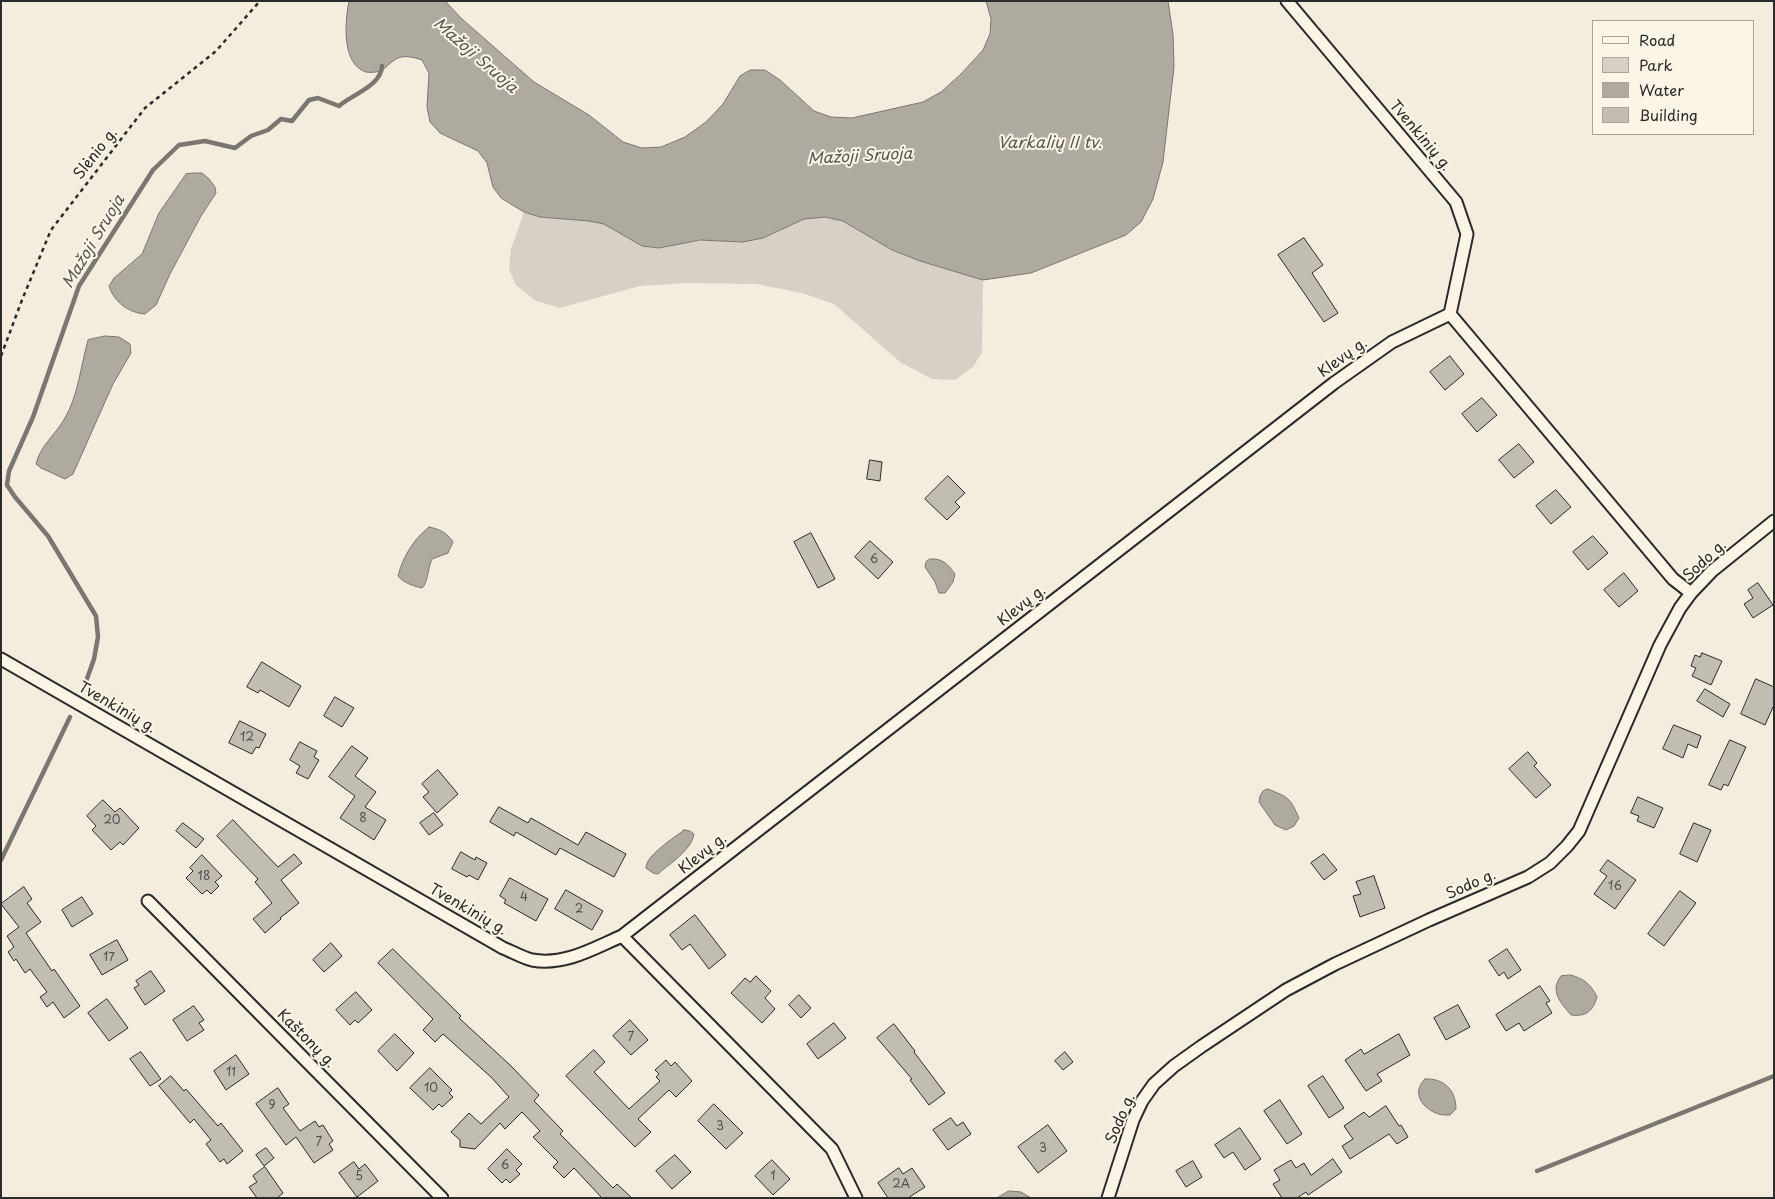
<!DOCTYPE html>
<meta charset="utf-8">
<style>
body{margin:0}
#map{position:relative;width:1775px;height:1199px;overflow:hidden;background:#f4edde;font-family:"Playpen Sans",sans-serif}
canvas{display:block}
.frame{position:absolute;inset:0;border:2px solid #2b2b2b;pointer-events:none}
.legend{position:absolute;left:1592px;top:20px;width:162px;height:115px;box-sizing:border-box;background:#fcf5e5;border:1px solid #a8a49b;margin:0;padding:6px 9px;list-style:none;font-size:15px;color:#2b2b2b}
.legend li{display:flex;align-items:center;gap:10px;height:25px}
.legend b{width:25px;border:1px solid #a8a49b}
</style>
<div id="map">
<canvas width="1775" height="1199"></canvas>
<div class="frame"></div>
<ul class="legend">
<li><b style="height:6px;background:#fcf5e5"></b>Road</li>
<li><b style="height:14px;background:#d6d1c4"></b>Park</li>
<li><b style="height:14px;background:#afaaa0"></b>Water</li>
<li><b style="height:14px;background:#c2bdb1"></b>Building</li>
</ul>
</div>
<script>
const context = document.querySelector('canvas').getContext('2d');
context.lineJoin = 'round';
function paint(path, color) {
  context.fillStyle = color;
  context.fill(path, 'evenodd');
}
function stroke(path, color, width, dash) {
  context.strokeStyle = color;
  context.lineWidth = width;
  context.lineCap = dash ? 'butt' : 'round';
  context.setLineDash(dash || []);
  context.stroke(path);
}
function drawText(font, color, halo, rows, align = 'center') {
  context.font = font + ' "Playpen Sans",sans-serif';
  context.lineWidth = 4;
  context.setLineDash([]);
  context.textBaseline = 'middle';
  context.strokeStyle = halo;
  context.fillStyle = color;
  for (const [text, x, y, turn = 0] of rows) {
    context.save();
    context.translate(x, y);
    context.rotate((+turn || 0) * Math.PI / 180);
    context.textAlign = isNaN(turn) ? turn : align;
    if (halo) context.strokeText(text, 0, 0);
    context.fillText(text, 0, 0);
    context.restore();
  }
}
const green = new Path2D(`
 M524 212 540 217 589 221 604 224 642 246 659 248 700 240 743 242 763 238 804 219 825 217 843 221 892 250 920 261 983 280 982 352 973 367 955 380 932 379 900 362 834 304 802 293 756 284 688 283 640 286 560 308 536 301 516 285 509 269 511 249Z`);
const water = new Path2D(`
 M349 1H445L462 19 534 82 589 115 623 142 642 148 661 147 685 137 706 122 723 104 740 76 750 70H765L780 80 814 111 831 117 852 118 923 102 941 92 961 74 983 50 990 34 991 19 986 1H1168L1173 34 1174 67 1163 162 1153 199 1141 222 1126 235 1031 273 983 280 920 261 892 250 843 221 825 217 804 219 763 238 743 242 700 240 659 248 642 246 604 224 589 221 540 217 524 212 501 198 493 187 487 163 478 151 440 133 430 122 427 107 429 73 422 60C401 53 396 57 382 71 377 72 370 73 366 72 341 64 345 21 349 1Z
 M195 173H202L209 179 215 187 216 193 201 216 170 274 156 305 145 314C129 313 114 302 109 286L114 278 142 254 159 213 186 174Z
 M105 336 119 337 130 344 131 353 113 384 73 474 65 479 41 468 36 464C40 446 56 434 65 418 78 396 81 365 88 340Z
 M429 527C440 529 447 533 453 542L448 553 432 559C428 567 428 583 422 588 413 586 404 583 398 576 403 556 414 539 429 527Z
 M930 559C942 558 948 564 955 574L953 582 945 593H939L935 582 925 567 926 562Z
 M1268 789C1289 798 1289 796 1299 818L1294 826 1286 830 1275 825 1259 802 1260 796 1263 791Z
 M684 830 690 831 694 834C691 851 670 863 658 874L653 873 646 868C646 855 674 838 684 830Z
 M1571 975C1584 979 1591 984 1597 997 1593 1011 1586 1017 1571 1015 1561 1003 1549 991 1561 976Z
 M1425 1079C1444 1078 1456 1090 1456 1109L1450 1115C1446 1115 1441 1115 1438 1114 1422 1108 1411 1093 1425 1079Z
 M1009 1191 1021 1192 1031 1198H997Z`);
const stream = new Path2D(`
 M83 690 94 659 98 637 96 616 48 536 15 497 7 485 9 471 33 417 79 286 153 170 179 145 205 141 235 148 251 136 268 130 281 119 292 121 309 100 318 98 339 106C353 94 381 86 382 66
 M1 860 70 717
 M1537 1171 1774 1076`);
const building = new Path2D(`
 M1304 238 1323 265 1312 273 1338 313 1324 322 1278 255Z
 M1450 356 1464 374 1445 390 1430 372Z
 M1482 398 1497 415 1477 432 1462 414Z
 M1519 444 1534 462 1514 478 1499 460Z
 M870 460 882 462 880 481 867 479Z
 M948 476 965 493 955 502 960 507 947 520 925 499Z
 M1556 490 1571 507 1551 524 1536 506Z
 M811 533 835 579 818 588 794 542Z
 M1593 536 1608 553 1588 570 1573 552Z
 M870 541 893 562 878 579 855 557Z
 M1624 573 1638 591 1619 607 1604 590Z
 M1758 583 1773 605 1753 618 1744 604 1753 598 1748 590Z
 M1702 653 1722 661 1711 685 1692 676 1696 668 1691 666 1695 655 1700 657Z
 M262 662 301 686 289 707 260 690 258 693 247 687Z
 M1756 679 1774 687V705L1765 725 1741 714Z
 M1705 689 1730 704 1723 717 1697 701Z
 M335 697 354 708 342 727 324 716Z
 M240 721 266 734 259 748 256 747 252 754 229 743Z
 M1674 725 1701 736 1697 748 1688 744 1683 758 1663 749Z
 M1730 740 1746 747 1728 786 1724 784 1721 790 1709 785Z
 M300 742 317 751 314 757 319 760 308 779 296 773 300 766 290 760Z
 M352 746 368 758 355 776 376 792 365 807 386 820 374 840 340 818 355 796 329 777Z
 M1528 752 1537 763 1534 766 1551 785 1536 798 1509 769Z
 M438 770 458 794 437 813 423 797 429 792 422 784Z
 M1638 797 1663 808 1654 828 1637 821 1639 816 1631 813Z
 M103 800 115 812 120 808 139 828 123 845 120 842 111 850 92 830 96 826 87 816Z
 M499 807 528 823 531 818 578 845 586 832 626 854 614 877 560 848 556 855 516 832 514 836 490 822Z
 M434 813 443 825 429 835 420 823Z
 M233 820 278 867 294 854 302 863 281 880 299 903 280 918 281 919 265 933 253 919 272 903 255 882 258 879 217 836Z
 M183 823 204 839 196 848 176 831Z
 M1694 823 1711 830 1697 862 1680 854Z
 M461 852 475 860 476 857 487 863 478 880 469 875 467 877 452 869Z
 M1324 854 1337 870 1324 880 1311 863Z
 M202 855 222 876 215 882 219 886 211 894 207 890 202 894 186 878 193 871 190 868Z
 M1608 860 1636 880 1615 909 1594 894 1607 876 1600 871Z
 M1374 876 1385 908 1360 917 1353 896 1361 894 1356 882Z
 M510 878 548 899 536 921 504 903 506 900 500 896Z
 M24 887 32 899 27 903 41 922 26 933 52 971 54 969 80 1006 64 1018 53 1002 47 1007 40 997 47 992 30 969 25 973 16 959 14 961 8 952 14 947 7 936 19 927 1 904Z
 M566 890 603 911 592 930 555 909Z
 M1680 891 1696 903 1664 946 1648 934Z
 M82 897 93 914 72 927 62 910Z
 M695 915 726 955 709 969 690 944 682 950 670 935Z
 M117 940 128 960 102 975 90 955Z
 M331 943 342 956 324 972 313 960Z
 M393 949 461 1016 459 1018 510 1065 539 1095 534 1101 563 1131 560 1134 613 1188 617 1184 632 1198H602L574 1168 564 1178 553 1167 558 1162 533 1137 540 1131 522 1112 505 1129 500 1123 475 1149 460 1147V1140L451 1132 469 1113 481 1124 509 1097 491 1077 443 1034 435 1042 423 1030 433 1019 378 963Z
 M1507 949 1521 970 1508 979 1504 972 1499 976 1489 961Z
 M151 971 165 991 145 1005 134 988 139 985 136 981Z
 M756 976 771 991 765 998 775 1009 762 1023 731 993 745 978 750 982Z
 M1540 986 1550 1001 1546 1003 1552 1013 1524 1031 1519 1023 1506 1031 1496 1015Z
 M356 992 372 1010 358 1023 355 1020 350 1025 336 1010Z
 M799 995 811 1008 801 1018 789 1005Z
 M107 999 128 1028 109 1041 88 1013Z
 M1458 1005 1470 1027 1446 1040 1434 1018Z
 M194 1006 204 1020 199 1023 204 1030 187 1041 173 1020Z
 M630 1020 648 1040 631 1055 613 1036Z
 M834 1023 846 1038 818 1059 807 1044Z
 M894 1024 915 1051 914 1052 945 1093 929 1105 910 1080 912 1079 877 1038Z
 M395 1034 414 1053 397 1071 378 1051Z
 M1399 1034 1410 1055 1377 1074 1382 1081 1366 1091 1345 1060 1361 1049 1364 1054Z
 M594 1050 605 1062 594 1072 629 1109 660 1081 656 1077 659 1074 655 1070 666 1060 671 1066 675 1062 692 1081 676 1097 669 1090 638 1119 651 1132 635 1147 566 1076Z
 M141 1052 161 1079 150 1086 130 1059Z
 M1065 1052 1073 1062 1063 1070 1055 1061Z
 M236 1055 249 1074 226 1090 214 1071Z
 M430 1068 452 1090 449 1093 453 1097 442 1107 439 1104 433 1110 410 1088Z
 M171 1076 184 1091 186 1089 218 1126 221 1123 243 1151 227 1164 224 1159 220 1162 206 1144 211 1140 194 1119 190 1123 159 1086Z
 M1323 1076 1344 1108 1329 1118 1308 1086Z
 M278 1088 289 1104 283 1108 300 1131 315 1121 319 1127 323 1125 333 1141 329 1144 333 1150 314 1163 296 1137 286 1145 256 1104Z
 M1280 1100 1302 1134 1287 1144 1264 1111Z
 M714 1104 743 1133 726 1149 698 1121Z
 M1386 1106 1399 1126 1401 1125 1408 1137 1397 1144 1389 1134 1350 1159 1342 1146 1353 1139 1344 1126 1364 1112 1369 1117Z
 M951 1118 957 1126 963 1122 971 1134 948 1150 933 1130Z
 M1048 1125 1067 1151 1038 1173 1018 1147Z
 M1240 1128 1261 1159 1245 1170 1233 1152 1224 1158 1215 1145Z
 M266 1148 274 1158 264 1166 256 1155Z
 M507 1149 522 1164 516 1170 520 1174 510 1183 506 1179 502 1183 488 1169Z
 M675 1155 691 1172 672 1189 656 1171Z
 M1333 1159 1342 1172 1308 1195 1306 1192 1297 1198H1282L1273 1184 1280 1180 1274 1170 1291 1160 1296 1168 1304 1163 1311 1175Z
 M772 1160 790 1179 773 1195 755 1176Z
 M1193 1161 1202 1177 1186 1187 1176 1171Z
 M354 1162 359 1169 365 1164 378 1181 357 1197 339 1173Z
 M265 1167 283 1193 277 1198H257L249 1187 257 1182 253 1176Z
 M899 1168 903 1174 912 1168 925 1187 908 1198H888L878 1183Z`);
const path = new Path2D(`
 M1 356 22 300 51 230 145 108 216 51 260 1`);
const street = new Path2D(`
 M1287 1 1456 202 1467 234 1450 314
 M1450 314 1673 579 1691 593
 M1 659 503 948C513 952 523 958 532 960 565 966 594 948 622 936L832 1149 856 1198
 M148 901 442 1198
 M622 936 1334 383 1392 342 1450 314
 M1108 1198 1133 1120 1142 1101 1154 1084 1174 1066 1202 1046 1286 990 1335 964 1429 920 1528 877 1550 863 1567 846 1579 831 1660 645 1680 608 1691 593 1712 571 1774 521`);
const numberNames = [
 ["6",874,560],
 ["12",247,738],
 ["8",363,819],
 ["20",112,821],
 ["18",204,877],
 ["16",1615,887],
 ["4",524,898],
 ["2",579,910],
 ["17",109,958],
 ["7",631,1038],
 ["11",231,1073],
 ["10",431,1089],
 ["9",272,1106],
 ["3",720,1127],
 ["7",319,1143],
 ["3",1043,1149],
 ["6",505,1166],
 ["5",359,1177],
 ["1",773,1177],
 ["2A",901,1185]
];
const streetNames = [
 ["Tvenkinių g.",1420,136,50],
 ["Slėnio g.",96,154,-52],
 ["Klevų g.",1343,358,-36],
 ["Sodo g.",1705,561,-43],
 ["Klevų g.",1022,606,-38],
 ["Tvenkinių g.",117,708,30],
 ["Klevų g.",703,854,-38],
 ["Sodo g.",1471,885,-24],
 ["Tvenkinių g.",468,910,30],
 ["Kaštonų g.",306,1039,45],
 ["Sodo g.",1121,1119,-67]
];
const waterNames = [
 ["Mažoji Sruoja",475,56,41],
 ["Varkalių II tv.",1050,144],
 ["Mažoji Sruoja",860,157,-3],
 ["Mažoji Sruoja",94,242,-59]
];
paint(green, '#d6d1c4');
paint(water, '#afaaa0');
stroke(water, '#7a7771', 1);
stroke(stream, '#7a7771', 4.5);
paint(building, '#c2bdb1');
stroke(building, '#2b2b2b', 1);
stroke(street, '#2b2b2b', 15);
stroke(path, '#2b2b2b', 2.5, [4, 4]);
stroke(street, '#fcf5e5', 11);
drawText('12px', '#51504c', null, numberNames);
drawText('15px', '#2b2b2b', '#fcf5e5', streetNames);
drawText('italic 16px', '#595754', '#fcf5e5', waterNames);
</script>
